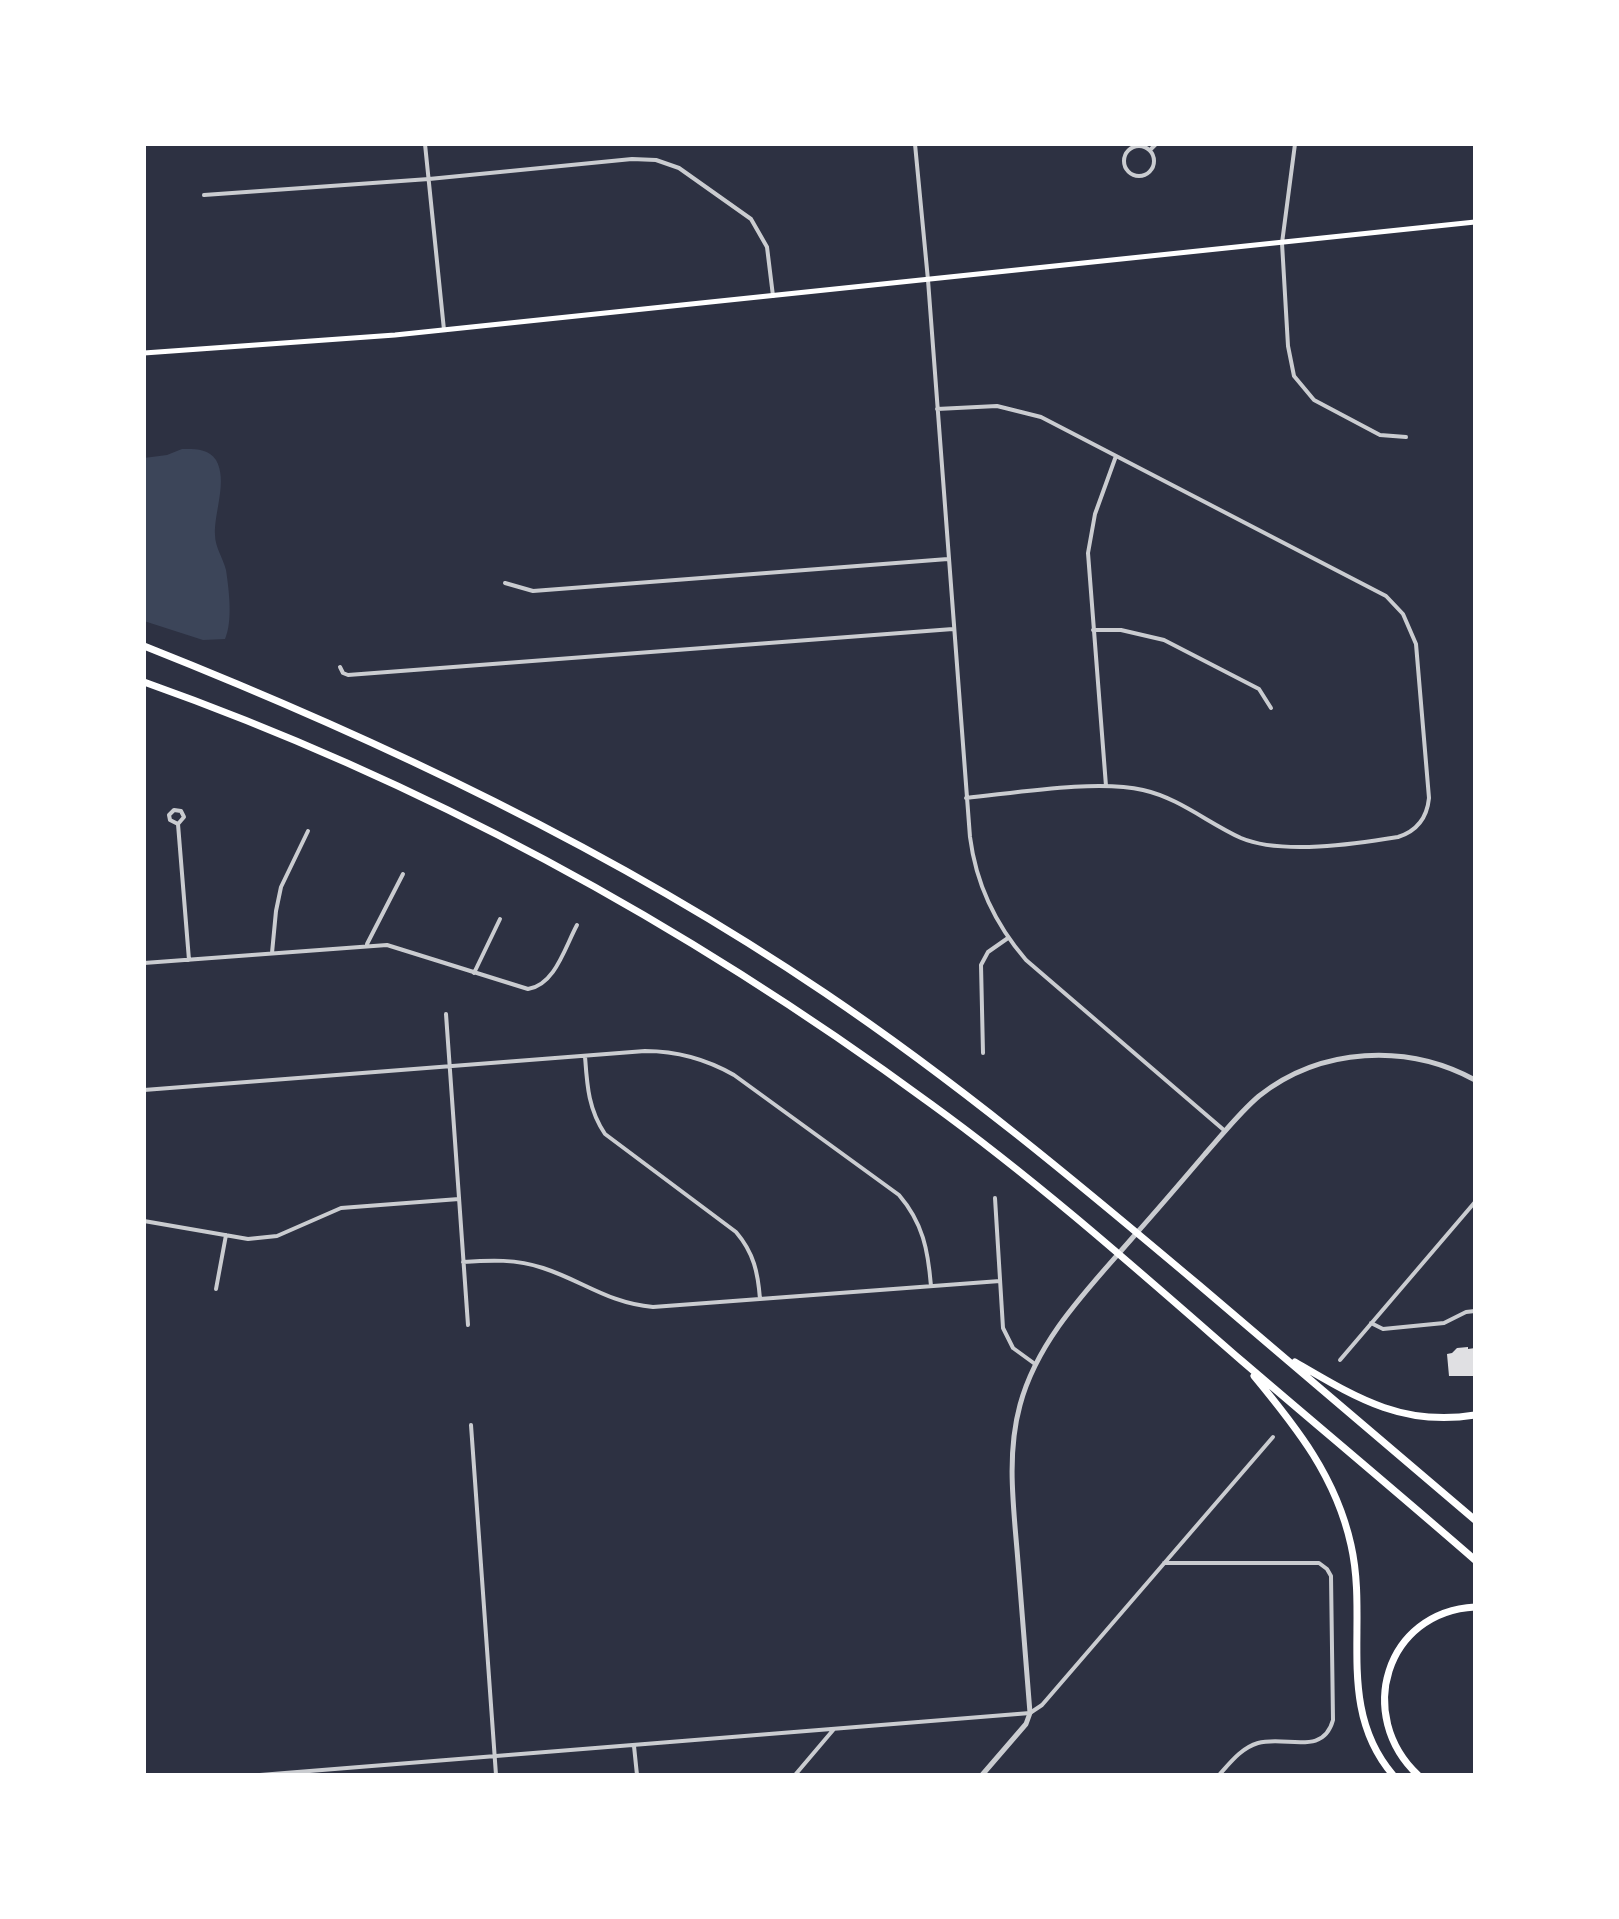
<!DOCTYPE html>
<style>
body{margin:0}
#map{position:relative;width:1619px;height:1919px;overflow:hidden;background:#2d3142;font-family:"Noto Serif",serif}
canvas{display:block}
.frame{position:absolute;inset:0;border:146px solid #fff;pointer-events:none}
</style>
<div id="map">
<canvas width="1619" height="1919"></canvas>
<div class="frame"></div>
</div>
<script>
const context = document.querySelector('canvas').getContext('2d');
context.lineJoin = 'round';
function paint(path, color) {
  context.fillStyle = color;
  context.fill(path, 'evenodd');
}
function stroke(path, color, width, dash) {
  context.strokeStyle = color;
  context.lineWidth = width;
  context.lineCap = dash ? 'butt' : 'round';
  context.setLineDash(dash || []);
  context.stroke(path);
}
const green = new Path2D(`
 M182 449C194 449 208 448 216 460 228 481 214 512 215 535 215 547 223 558 226 570 229 590 233 621 225 639L203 640 144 621V458L167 455Z`);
const building = new Path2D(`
 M1468 1347V1349L1475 1348V1376H1449L1447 1354 1452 1353 1457 1348Z`);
const minor = new Path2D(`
 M425 144 444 330
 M915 144 928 280 970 837C976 884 995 924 1026 960L1225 1131
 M1295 144 1282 243 1288 346 1294 376 1314 400 1380 435 1406 437
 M1124 161a15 15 0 1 1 30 0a15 15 0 1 1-30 0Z
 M1150 150 1156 144
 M204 195 429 179 632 159 656 160 679 168 751 219 767 247 773 296
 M937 409 997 406 1041 417 1386 596 1403 614 1416 644 1429 798C1427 818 1417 831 1398 837 1356 844 1281 855 1241 838 1208 823 1179 798 1143 790 1097 779 1015 793 966 798
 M505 583 533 591 948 559
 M1093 630H1121L1164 640 1259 689 1271 708
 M340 667 343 673 348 675 953 629
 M1106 786 1088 553 1095 514 1116 456
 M178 824 170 820 169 815 174 810 181 811 184 817 178 824 189 960
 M367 944 403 874
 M272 953 276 911 281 887 308 831
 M144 963 387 945 528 989C555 985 565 947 577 925
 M474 973 500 919
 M446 1014 468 1325
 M983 1053 981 965 988 952 1008 938
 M585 1056C587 1084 588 1109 605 1134L736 1232C754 1253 758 1273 760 1299
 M144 1090 645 1051C677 1051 706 1059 734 1075L899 1195C923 1223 928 1250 931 1286
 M995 1198 1003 1328 1013 1348 1035 1364
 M144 1221 248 1239 277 1236 341 1208 459 1199
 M463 1262C491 1260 516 1259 543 1268 583 1281 608 1303 653 1307L1000 1281
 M216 1289 226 1235
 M1371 1323 1383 1329 1444 1323 1466 1312 1475 1311
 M1340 1360 1475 1202
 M471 1425 496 1775
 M1164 1563H1319L1327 1569 1331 1576 1333 1720C1323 1757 1286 1735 1258 1743 1241 1748 1230 1763 1219 1775
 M634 1746 637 1775
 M260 1775 1030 1713 1042 1705 1273 1437
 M795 1775 834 1729`);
const tertiary = new Path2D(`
 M982 1775 1026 1724 1030 1713C1026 1662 1022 1612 1018 1562 1014 1510 1006 1456 1020 1405 1038 1338 1090 1287 1134 1236 1158 1209 1182 1181 1205 1154 1223 1134 1239 1113 1259 1096 1321 1047 1407 1043 1475 1080`);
const secondary = new Path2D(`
 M144 353 395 335 1475 222`);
const motorway = new Path2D(`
 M144 646C381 740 613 850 825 993 957 1082 1078 1183 1199 1285 1291 1364 1383 1442 1475 1520
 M144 682C426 782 690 927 931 1104 1040 1183 1141 1273 1242 1361 1319 1427 1398 1493 1475 1560
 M1295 1362C1355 1397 1402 1427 1475 1415
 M1254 1376C1297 1428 1336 1477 1351 1545 1369 1624 1335 1707 1393 1775
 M1418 1775C1355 1716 1385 1612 1475 1607`);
paint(green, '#3c4559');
paint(building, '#e0e0e3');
stroke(minor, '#caccd0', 4);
stroke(tertiary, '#caccd0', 5);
stroke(secondary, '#fff', 5);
stroke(motorway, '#fff', 7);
</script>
